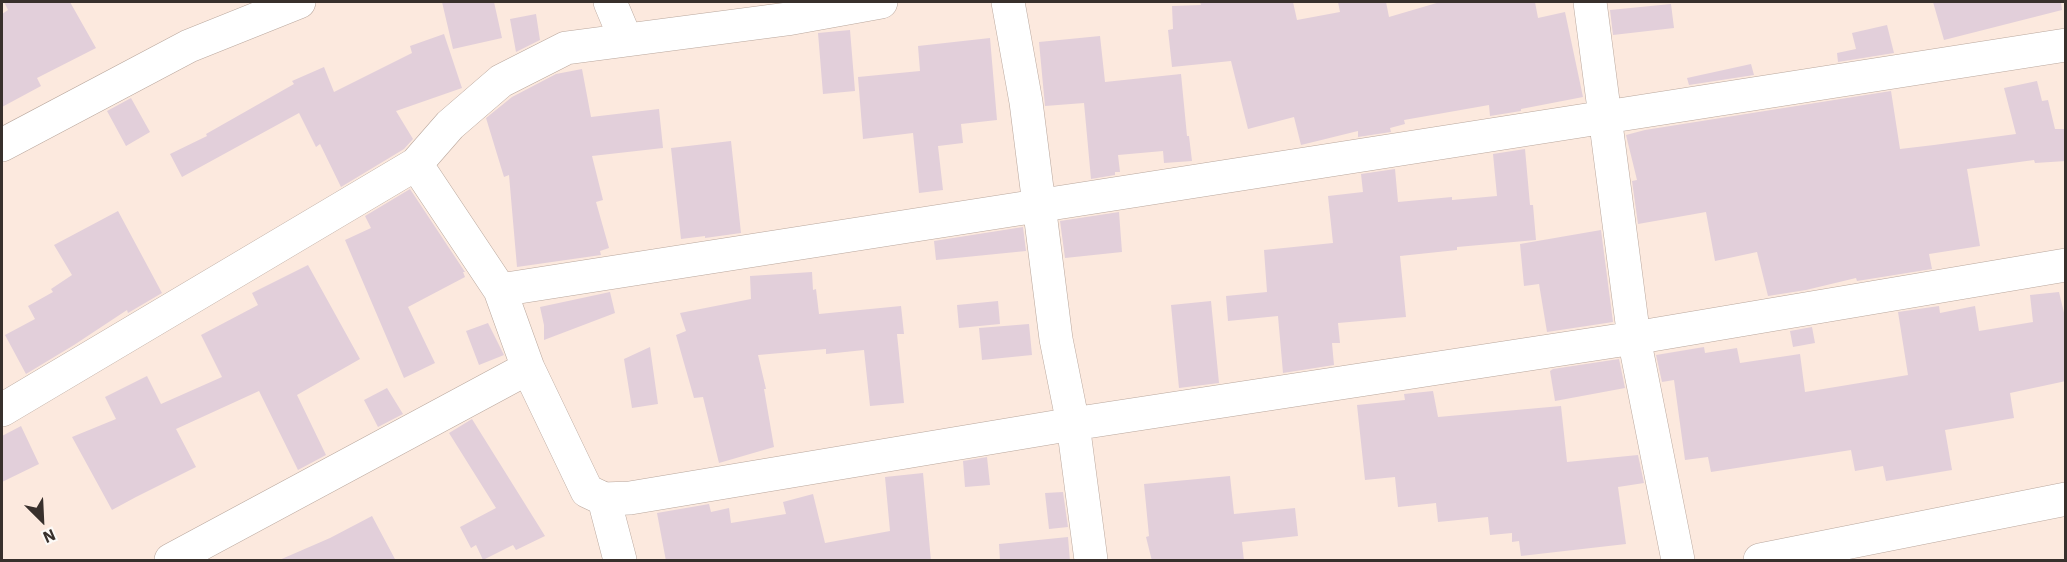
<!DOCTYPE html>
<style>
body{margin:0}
#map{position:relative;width:2067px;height:562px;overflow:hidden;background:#fce9de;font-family:"IBM Plex Sans",sans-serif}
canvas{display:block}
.frame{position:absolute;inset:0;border:3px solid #38302c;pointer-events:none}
.north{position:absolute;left:12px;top:490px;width:60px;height:60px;-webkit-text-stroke:4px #fdfaf7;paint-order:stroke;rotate:156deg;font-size:16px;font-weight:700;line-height:24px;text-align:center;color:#38302c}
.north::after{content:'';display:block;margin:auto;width:21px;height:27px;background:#38302c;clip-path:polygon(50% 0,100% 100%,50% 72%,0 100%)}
</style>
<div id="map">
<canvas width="2067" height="562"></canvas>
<div class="frame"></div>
<div class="north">N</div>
</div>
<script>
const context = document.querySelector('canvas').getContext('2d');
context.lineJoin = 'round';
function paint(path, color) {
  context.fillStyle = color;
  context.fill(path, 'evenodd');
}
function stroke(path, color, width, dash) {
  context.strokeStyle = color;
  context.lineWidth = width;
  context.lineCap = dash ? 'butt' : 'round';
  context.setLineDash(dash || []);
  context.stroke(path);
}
const building = new Path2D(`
 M4 2H70L96 48 37 78 41 86 2 107V14L8 10Z
 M442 2H494L502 38 453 49Z
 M1200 2H1293L1297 20 1340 12 1338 2H1386L1389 17 1440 2H1535L1538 18 1565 12 1583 97 1521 109V111L1490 116 1489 105 1404 120 1405 124 1390 128 1391 132 1358 137V131L1301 145 1294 117 1248 129 1231 61 1172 67 1168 30 1173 29 1172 6 1201 5Z
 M1933 2H2061L2062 10 1944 40Z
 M1671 4 1674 28 1613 35 1610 10Z
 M536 14 540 40 516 52 510 19Z
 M1887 25 1894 53 1838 62 1837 53 1856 49 1852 33Z
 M850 30 855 91 823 94 818 33Z
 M444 34 462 88 396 111 413 139 404 149 341 187 320 144 316 147 299 113 182 177 170 154 207 136 206 134 294 84 292 81 324 67 334 92 412 53 410 46Z
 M1100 36 1105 82 1181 74 1187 136H1189L1192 161 1164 163 1163 151 1118 155 1120 172H1115V175L1091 179 1084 103 1045 106 1039 42Z
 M990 38 997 120 961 124 963 143 938 146 943 190 919 193 913 133 863 139 858 77 920 71 918 46Z
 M1751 64 1754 75 1689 85 1687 78Z
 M582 69 591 117 659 109 663 148 592 156 603 200 596 202 609 248 600 251 601 255 517 267 509 175 504 177 486 118 512 97 556 74Z
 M2037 81 2042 101 2048 100 2055 129H2066V161L2035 163 2034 160 1967 169 1980 246 1929 254 1932 269 1857 281 1856 278 1806 290 1768 296 1757 252 1715 261 1706 212 1638 224 1632 181 1637 180 1626 135 1645 130 1891 91 1900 149 1934 145 2016 134 2004 88Z
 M131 98 150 132 126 146 107 111Z
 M731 141 741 233 705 238V236L681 239 671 148Z
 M1525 149 1530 205H1533L1536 240 1457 247V250L1400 256 1406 317 1338 323 1340 343H1332L1334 365 1283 373 1278 316 1228 321 1226 296 1267 292 1264 250 1333 243 1328 196 1363 192 1361 174 1395 169 1398 202 1452 197V200L1497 196 1493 154Z
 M410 189 465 272H463L465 277 408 307 435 363 404 378 345 240 371 228 365 216Z
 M118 211 162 293 128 313 127 310 74 345 26 374 5 335 35 319 28 306 53 292 51 289 72 275 54 245Z
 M1119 212 1122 252 1065 258 1060 221Z
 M1023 227 1026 251 936 260 934 241Z
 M1601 230 1613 322 1547 332 1539 284 1524 286 1520 244Z
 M308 265 360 359 297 395 326 455 298 470 259 391 176 429 196 467 136 497 112 510 72 437 116 419 105 397 147 376 161 404 222 377 201 335 258 305 252 293Z
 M812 272 813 290 816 289 819 314 901 306 904 334H897L904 403 870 406 864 350 826 354V349L758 355 766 389H764L774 447 719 463 703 397 694 398 676 335 686 331 680 313 751 299 750 276Z
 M610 292 615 313 544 340V325L540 307Z
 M2059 292 2066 321V381L2010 393 2014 418 1945 430 1952 470 1886 481 1883 466 1855 471 1851 450 1711 472 1708 457 1685 460 1674 380 1662 382 1656 355 1704 347 1705 353 1737 348 1740 363 1800 354 1805 392 1908 375 1898 312 1939 306 1940 313 1975 306 1979 331 2033 322 2030 295Z
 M998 301 1000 324 959 328 957 305Z
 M1211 301 1219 383 1179 388 1171 305Z
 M488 323 504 355 479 365 466 331Z
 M1029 324 1032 355 982 360 979 328Z
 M1812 327 1815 343 1793 347 1790 331Z
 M650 347 658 404 632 408 624 359Z
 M1619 359 1625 388 1555 401 1550 371 1553 369Z
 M387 388 403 414 378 427 364 400Z
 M1433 391 1438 417 1561 406 1567 462 1638 455 1644 483 1618 487 1626 544 1521 556 1519 541 1512 542V533L1490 535 1488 517 1438 522 1436 503 1398 507 1395 477 1365 480 1357 405 1405 400 1404 394Z
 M472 419 545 536 516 550 513 545 483 560 476 545 471 548 460 527 496 508 449 433Z
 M21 426 39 464 2 482V436Z
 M987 457 990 485 965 487 963 461Z
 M923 473 931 561H666L657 513 709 504 711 512 729 508 731 523 786 514 783 502 813 494 825 543 890 531 885 477Z
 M1230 476 1234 514 1295 508 1298 536 1242 542 1244 561H1152L1146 537 1149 536 1144 484Z
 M1063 492 1068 527 1049 529 1045 493Z
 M372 516 396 561H277L330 538Z
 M1068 537 1070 561H1000L999 544Z`);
const minor = new Path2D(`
 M610 2 626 40
 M1008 2 1026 102 1056 339 1073 424 1091 560
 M1590 2 1634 338 1678 560
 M2 145 189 46 299 2
 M416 164 500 290 528 368 587 491 604 499 630 498 1073 424 1634 338 2066 265
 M500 290 2066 45
 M2 410 416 164 450 125 501 81 566 48 787 19 881 2
 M604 499 620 560
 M171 560 528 368
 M1760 560 2066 499`);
paint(building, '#e2cfda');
stroke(minor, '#b9a79d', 34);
stroke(minor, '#fff', 33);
</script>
